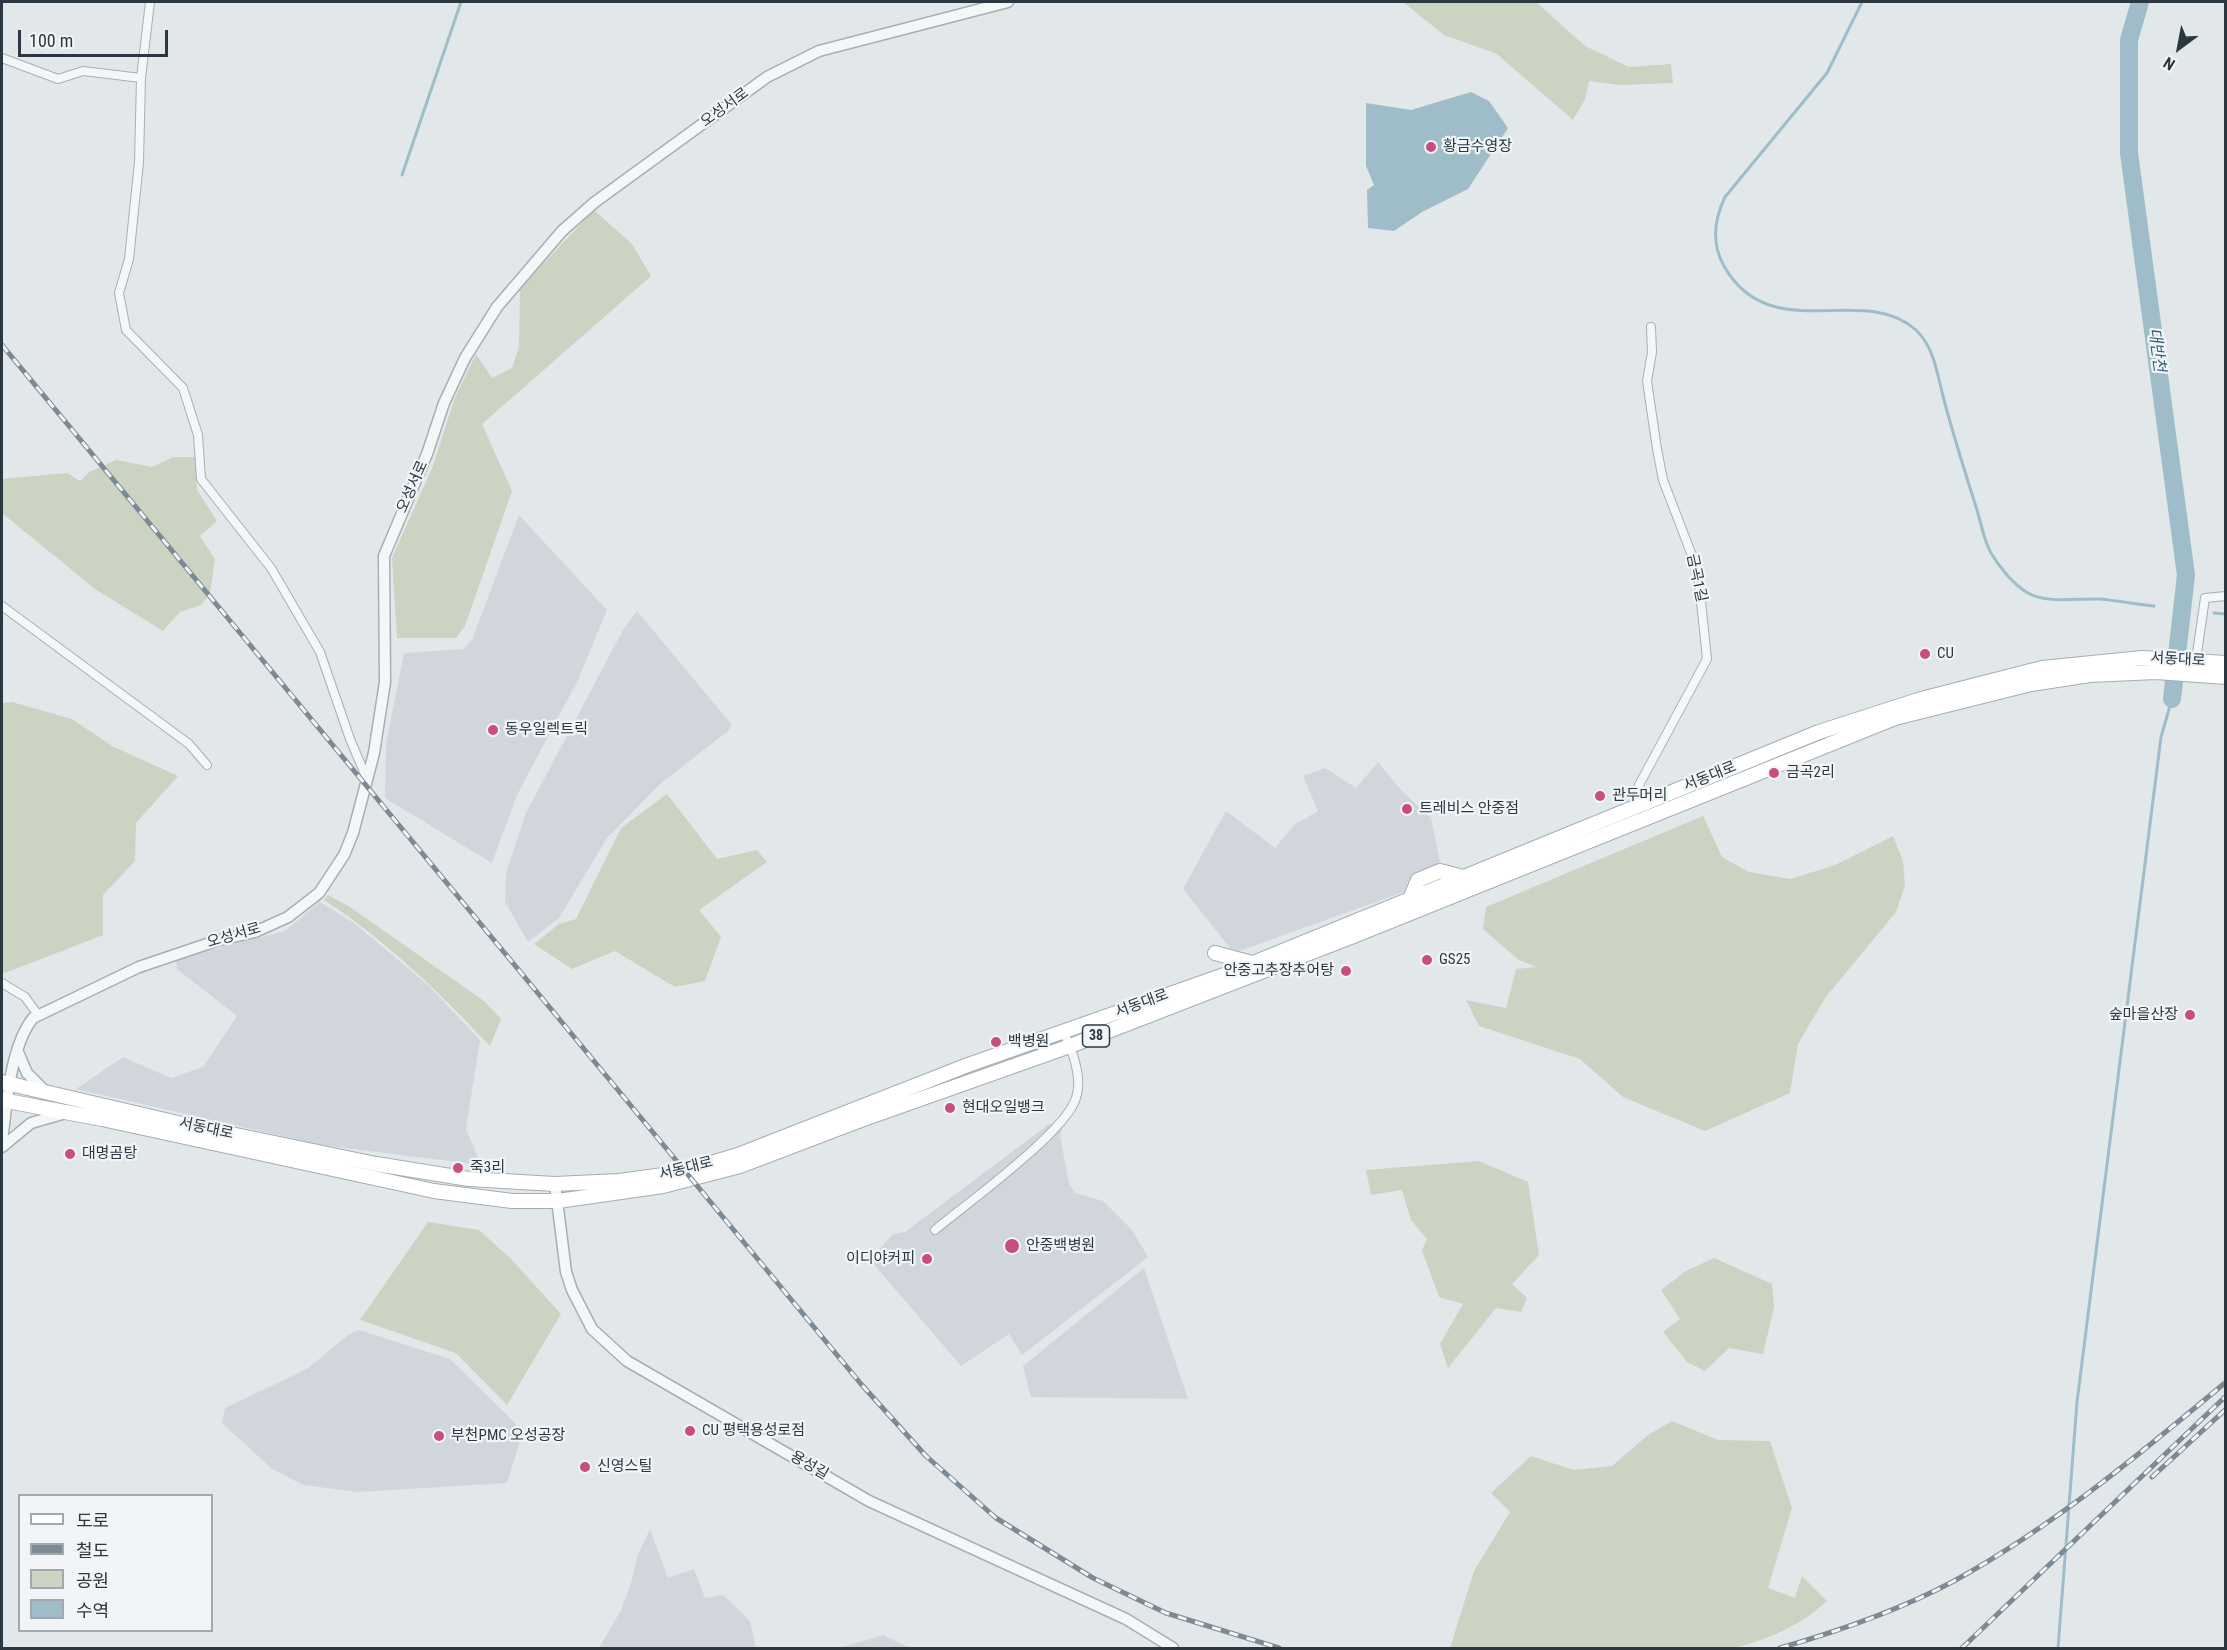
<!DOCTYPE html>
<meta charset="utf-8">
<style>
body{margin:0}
#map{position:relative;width:2227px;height:1650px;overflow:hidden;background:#e2e7ea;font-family:"Roboto Condensed","Noto Sans KR",sans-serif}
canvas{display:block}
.frame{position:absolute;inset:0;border:3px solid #2b3841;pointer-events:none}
.legend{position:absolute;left:18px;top:1494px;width:195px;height:138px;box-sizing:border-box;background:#f1f5f7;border:2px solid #a2a9ae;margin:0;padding:8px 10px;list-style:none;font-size:18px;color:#2b3841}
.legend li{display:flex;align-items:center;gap:12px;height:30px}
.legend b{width:30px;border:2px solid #a2a9ae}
.north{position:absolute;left:2149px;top:18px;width:60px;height:60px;-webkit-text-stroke:4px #f1f5f7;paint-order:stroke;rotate:212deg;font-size:16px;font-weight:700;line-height:24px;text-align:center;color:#2b3841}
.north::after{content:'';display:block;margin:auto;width:21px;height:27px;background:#2b3841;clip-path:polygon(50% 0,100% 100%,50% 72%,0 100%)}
.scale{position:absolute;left:18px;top:30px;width:150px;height:27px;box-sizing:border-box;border:3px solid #2b3841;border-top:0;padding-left:8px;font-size:18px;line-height:21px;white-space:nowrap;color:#2b3841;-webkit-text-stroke:4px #f1f5f7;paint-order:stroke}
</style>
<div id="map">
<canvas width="2227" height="1650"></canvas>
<div class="frame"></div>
<ul class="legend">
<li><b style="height:8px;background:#fff"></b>도로</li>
<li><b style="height:8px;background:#7c8a93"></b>철도</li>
<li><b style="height:16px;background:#cbd3c3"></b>공원</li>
<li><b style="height:16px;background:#9fbdc8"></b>수역</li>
</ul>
<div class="north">N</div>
<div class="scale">100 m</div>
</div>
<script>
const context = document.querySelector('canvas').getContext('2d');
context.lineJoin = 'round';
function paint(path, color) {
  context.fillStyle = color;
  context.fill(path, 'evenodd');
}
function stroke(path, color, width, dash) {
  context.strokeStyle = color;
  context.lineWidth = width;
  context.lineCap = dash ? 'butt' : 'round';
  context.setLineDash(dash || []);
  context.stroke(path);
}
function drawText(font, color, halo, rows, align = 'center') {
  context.font = font + ' "Roboto Condensed","Noto Sans KR",sans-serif';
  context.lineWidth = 4.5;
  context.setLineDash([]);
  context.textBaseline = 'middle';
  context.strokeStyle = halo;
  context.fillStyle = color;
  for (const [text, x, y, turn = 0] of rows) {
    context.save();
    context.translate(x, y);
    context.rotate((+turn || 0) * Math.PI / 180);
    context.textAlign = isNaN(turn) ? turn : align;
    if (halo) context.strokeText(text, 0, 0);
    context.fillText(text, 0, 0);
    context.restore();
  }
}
const built = new Path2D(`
 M519 515 607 610 578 680 517 795 492 863 385 798 386 744 404 653 463 649 472 640Z
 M637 611 732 725 727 732 661 783 607 838 559 918 528 942 505 902 506 873 526 813 623 630Z
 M1378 762 1402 791 1431 818 1440 861 1423 885 1234 953 1183 889 1226 811 1275 848 1294 825 1318 811 1303 776 1325 768 1356 788Z
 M320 902 354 923 428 985 480 1040 466 1129 481 1165 322 1145 76 1089 123 1057 171 1078 203 1067 237 1016 177 969 176 959 285 931Z
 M1049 1124 1063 1126 1060 1135 1069 1184 1075 1193 1103 1201 1132 1230 1148 1257 1022 1355 1009 1334 961 1366 870 1260 893 1234 905 1232Z
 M1144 1268 1188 1399 1031 1397 1023 1366Z
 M359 1330 450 1359 514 1422 522 1435 507 1483 358 1492 303 1485 272 1469 222 1423 225 1408 307 1369 348 1335Z
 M650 1529 668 1578 694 1569 705 1598 723 1595 750 1621 756 1648H599L621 1610 631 1583 637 1557Z
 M883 1635 910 1648H838H839Z`);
const green = new Path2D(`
 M1403 2H1536L1585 46 1629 67 1671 64 1673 83 1620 85 1589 81 1585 99 1573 120 1497 54 1444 35Z
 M594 210 632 244 651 276 482 424 512 491 465 626 456 638H397L392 558 433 466 454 400 476 354 492 378 512 368 519 347 520 288Z
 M173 457H196L197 490 217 521 200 536 215 559 210 593 201 605 180 612 163 631 95 589 2 513V479L67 473 80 481 89 472 116 460 152 467Z
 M12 702 72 719 112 746 178 776 136 823 135 861 103 895V935L5 973 2 971V703Z
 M667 794 717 859 757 850 767 862 699 910 721 937 705 981 675 987 615 951 572 969 534 944 559 924 576 919 621 828Z
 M1703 816 1722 857 1749 872 1791 879 1835 865 1893 836 1903 861 1905 886 1896 912 1825 998 1798 1044 1790 1093 1705 1131 1623 1097 1580 1059 1479 1026 1466 1000 1506 1008 1516 969 1537 967 1519 960 1483 929 1486 907Z
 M328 895 350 907 484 1001 501 1019 490 1046C439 992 387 941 324 900Z
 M1479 1161 1528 1182 1539 1255 1512 1284 1527 1298 1521 1312 1496 1308 1448 1368 1440 1344 1463 1304 1439 1297 1422 1250 1427 1239 1411 1220 1402 1190 1371 1195 1366 1170Z
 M428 1222 479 1230 511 1259 561 1314 507 1405 456 1353 360 1320Z
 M1714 1258 1772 1284 1774 1307 1763 1354 1729 1348 1705 1371 1687 1362 1663 1332 1680 1319 1661 1290 1686 1271Z
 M1672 1421 1718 1440 1770 1441 1792 1508 1768 1588 1795 1598 1802 1576 1827 1601C1800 1626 1769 1639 1734 1648H1450L1474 1571 1510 1512 1491 1493 1531 1456 1573 1470 1612 1466 1648 1435Z`);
const water = new Path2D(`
 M1471 92 1489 101 1508 128 1468 189 1422 212 1394 231 1368 228 1367 190 1374 185 1366 166V103L1411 110Z`);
const stream = new Path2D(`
 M1862 2 1827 73 1725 197C1714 220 1711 243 1724 266 1770 348 1864 282 1916 330 1934 347 1937 373 1943 396 1953 435 1965 472 1977 510 1981 523 1984 541 1991 553 1999 567 2014 585 2028 593 2047 604 2078 598 2100 599 2118 601 2136 604 2154 606
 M402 175 461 2
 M2214 613 2226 614
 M2058 1648 2077 1402 2161 737 2172 699`);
const river = new Path2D(`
 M2140 2 2129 40V153L2186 575 2172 699`);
const minor = new Path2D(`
 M150 2 141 78 139 162 129 259 119 293 126 330 183 388 198 435 201 479 271 568 320 652 350 739 367 779
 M2 58 58 79 83 71 141 78
 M2 606 189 744 207 765
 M2196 660 2205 598 2226 596
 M1646 806 1639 785 1707 659 1699 582 1691 553 1663 480 1657 449 1647 381 1652 352 1651 327
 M2 983 25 997 38 1015
 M935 1230C966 1204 1066 1132 1076 1098 1083 1078 1072 1049 1063 1031`);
const tertiary = new Path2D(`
 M18 1052 27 1073 46 1092
 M2 1141C7 1104 10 1047 33 1018L139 967 216 941 255 932 288 917 319 893 344 855 353 833 374 753 385 682 384 556 427 454 444 403 465 358 497 307 562 231 595 202 767 77 819 51 1008 2
 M2 1147 31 1123 66 1113
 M555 1184 566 1272 572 1290 592 1329 627 1361 869 1501 1126 1619 1173 1648`);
const primary = new Path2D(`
 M1411 897 1418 880 1440 871 1463 877
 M1215 953 1252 963
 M2 1082 178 1123 376 1164 469 1179 555 1184 619 1181 678 1173 738 1155 968 1065 1224 975 1819 732 1921 699 2042 668 2142 658 2226 663
 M2 1100 102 1119 434 1191 512 1201H558L663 1186 740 1166 861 1120 1070 1046 1356 935 1895 718 2031 684 2090 675 2156 672 2226 677`);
const rail = new Path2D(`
 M2 345 861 1384 926 1456 996 1518 1093 1578 1166 1613 1279 1648
 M2152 1477 2226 1409
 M1780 1648C1839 1631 1900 1610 1954 1581 2052 1527 2140 1454 2226 1382
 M1962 1648 2226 1396`);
const markers = [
 [1431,147,6,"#c94d7d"],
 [1925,654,6,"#c94d7d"],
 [493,730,6,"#c94d7d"],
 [1774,773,6,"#c94d7d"],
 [1600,796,6,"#c94d7d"],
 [1407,809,6,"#c94d7d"],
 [1427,960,6,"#c94d7d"],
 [1346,971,6,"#c94d7d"],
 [2190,1015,6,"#c94d7d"],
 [996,1042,6,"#c94d7d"],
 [950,1108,6,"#c94d7d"],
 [70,1154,6,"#c94d7d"],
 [458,1168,6,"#c94d7d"],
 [1012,1246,8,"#c94d7d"],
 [927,1259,6,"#c94d7d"],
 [690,1431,6,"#c94d7d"],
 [439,1436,6,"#c94d7d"],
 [585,1467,6,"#c94d7d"]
];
const shields = [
 [1096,1036,27]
];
const shieldNames = [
 ["38",1096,1036]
];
const streetNames = [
 ["오성서로",725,108,-36],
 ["오성서로",413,487,-66],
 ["금곡1길",1696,578,78],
 ["서동대로",2178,660,3],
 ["서동대로",1710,777,-22],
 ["오성서로",234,936,-16],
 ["서동대로",1142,1004,-20],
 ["서동대로",206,1129,12],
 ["서동대로",686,1169,-14],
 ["용성길",809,1466,30]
];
const poiNames = [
 ["황금수영장",1443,147],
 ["CU",1937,654],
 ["동우일렉트릭",505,730],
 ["금곡2리",1786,773],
 ["관두머리",1612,796],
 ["트레비스 안중점",1419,809],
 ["GS25",1439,960],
 ["안중고추장추어탕",1334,971,"right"],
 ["숲마을산장",2178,1015,"right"],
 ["백병원",1008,1042],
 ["현대오일뱅크",962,1108],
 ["대명곰탕",82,1154],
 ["죽3리",470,1168],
 ["안중백병원",1026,1246],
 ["이디야커피",915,1259,"right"],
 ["CU 평택용성로점",702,1431],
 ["부천PMC 오성공장",451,1436],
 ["신영스틸",597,1467]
];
const waterNames = [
 ["대반천",2156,350,82]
];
paint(built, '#d0d6db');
paint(green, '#cbd3c3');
paint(water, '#9fbdc8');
stroke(stream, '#9fbdc8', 3);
stroke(river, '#9fbdc8', 18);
stroke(minor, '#a7afb4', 10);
stroke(tertiary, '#a7afb4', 13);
stroke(primary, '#a2aeb5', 16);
stroke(minor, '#f4f7f8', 8);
stroke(tertiary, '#f4f7f8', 10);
stroke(primary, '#fff', 14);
stroke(rail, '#7c8a93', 5);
stroke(rail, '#f1f5f7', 3, [9]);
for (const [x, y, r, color] of markers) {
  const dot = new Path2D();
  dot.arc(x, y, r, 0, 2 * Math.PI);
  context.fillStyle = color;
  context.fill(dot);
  stroke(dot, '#f1f5f7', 2);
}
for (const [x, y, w] of shields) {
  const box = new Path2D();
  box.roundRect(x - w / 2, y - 11, w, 22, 4.5);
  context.fillStyle = '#f1f5f7';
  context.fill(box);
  stroke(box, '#2b3841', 1.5);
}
drawText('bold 14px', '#2b3841', null, shieldNames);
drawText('15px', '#2b3841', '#f1f5f7', streetNames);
drawText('15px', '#2b3841', '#f1f5f7', poiNames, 'left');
drawText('italic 16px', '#366073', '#f1f5f7', waterNames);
</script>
